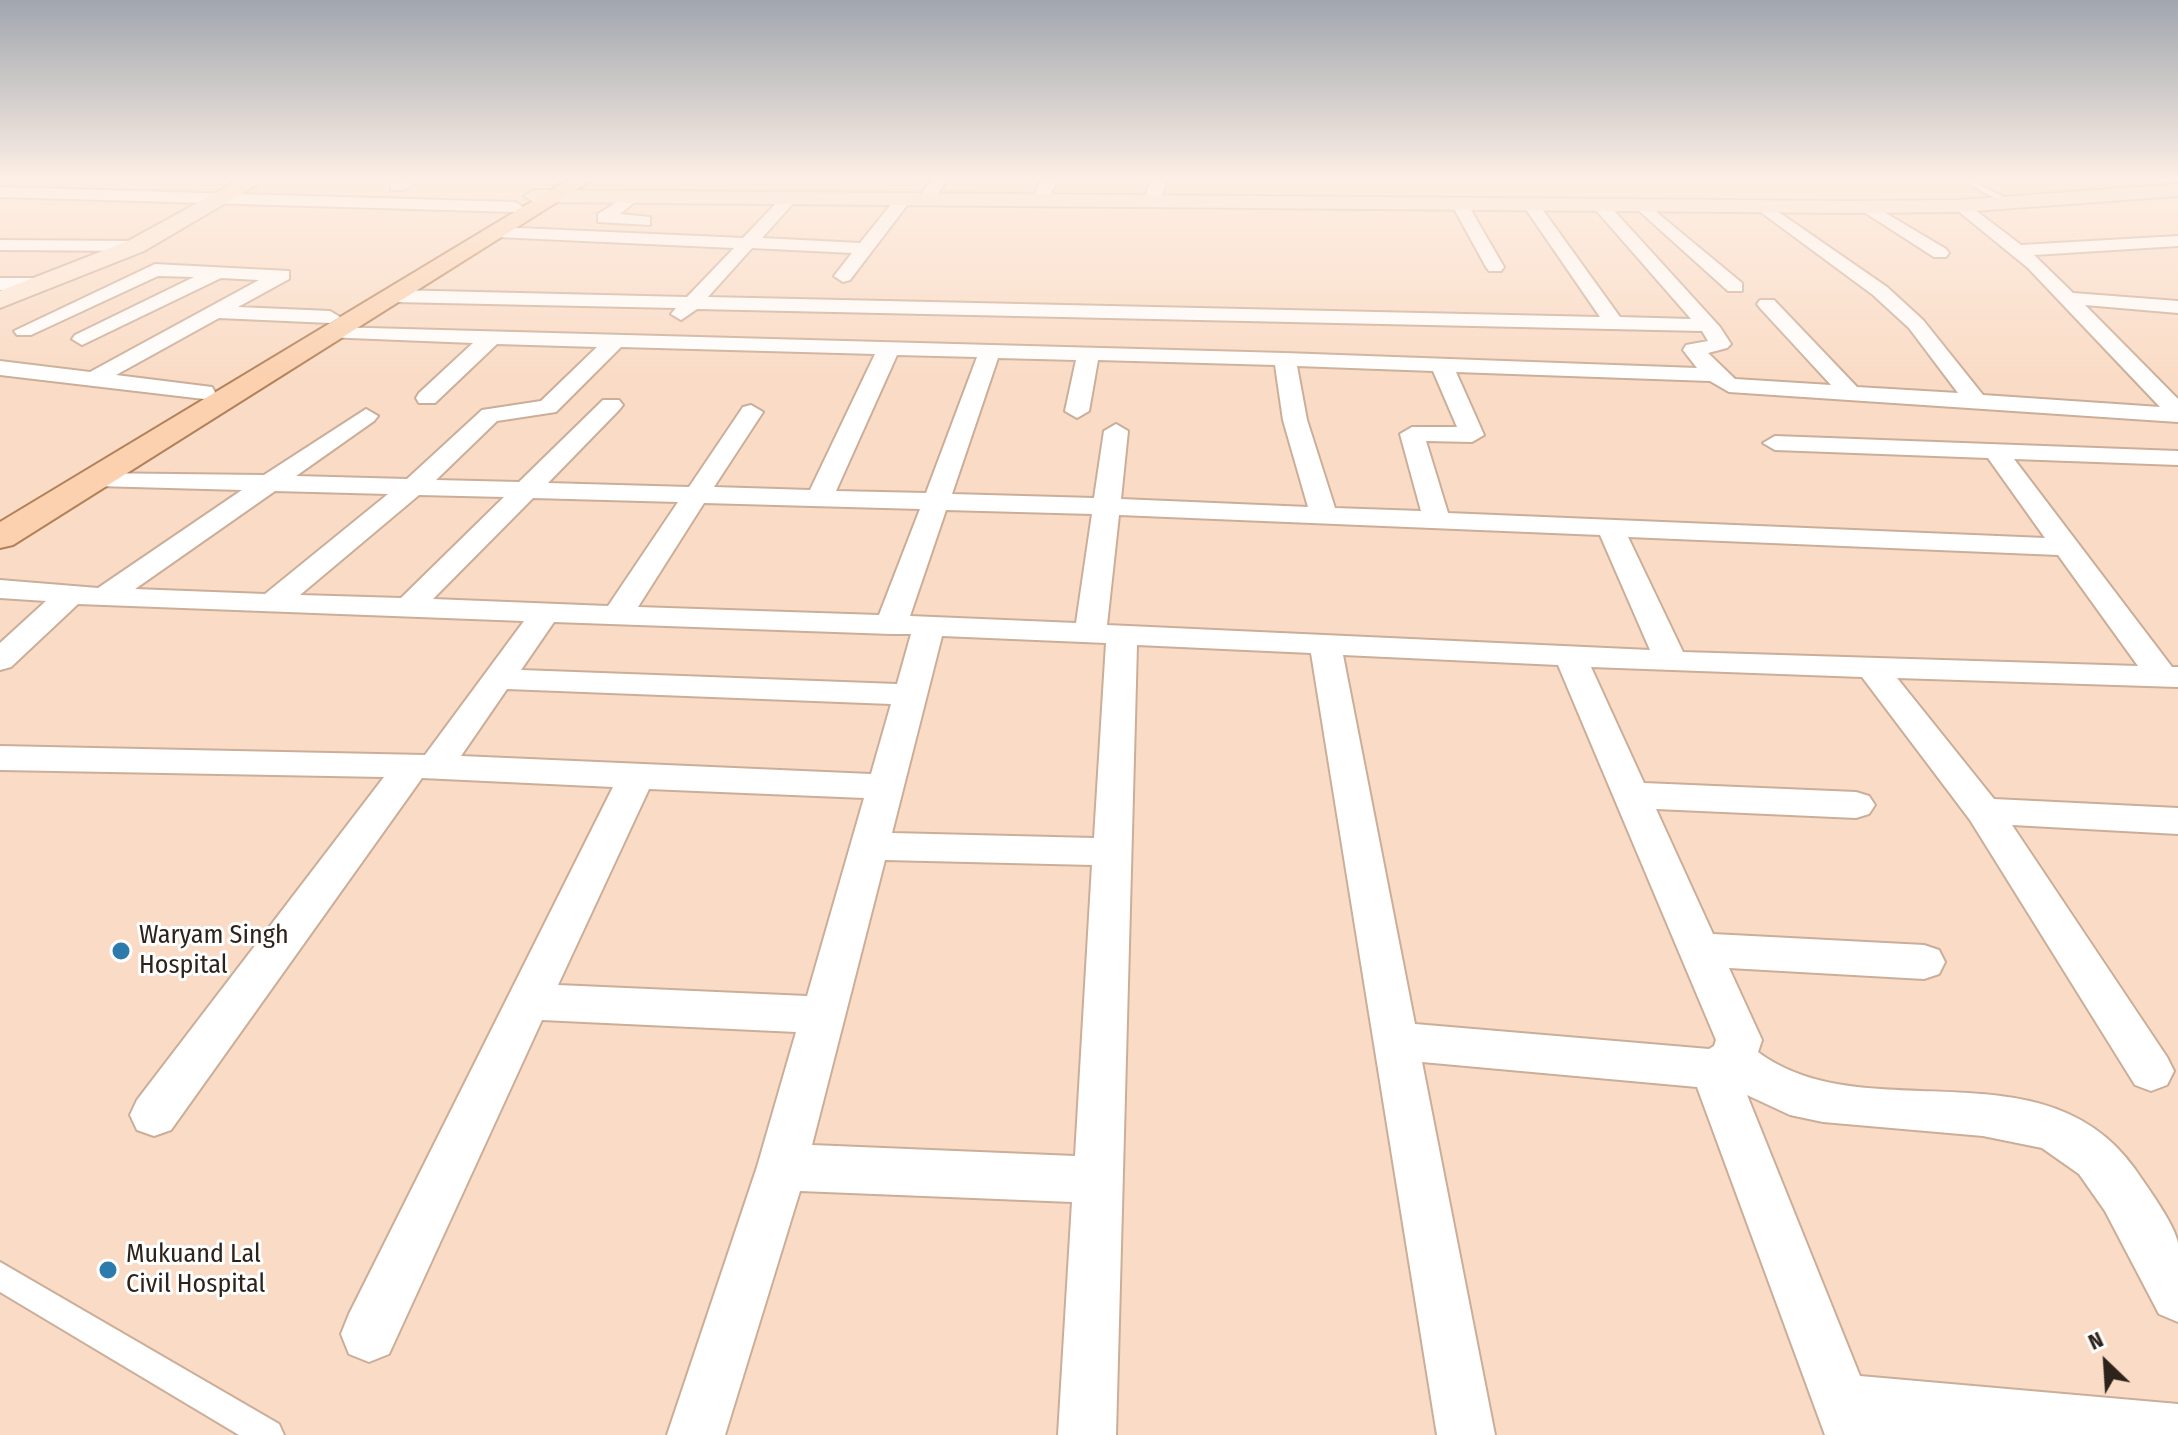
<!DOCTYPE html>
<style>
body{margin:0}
#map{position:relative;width:2178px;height:1435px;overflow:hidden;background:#fadcc6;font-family:"Fira Sans Condensed",sans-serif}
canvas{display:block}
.north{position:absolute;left:2066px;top:1323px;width:80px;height:80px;-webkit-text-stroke:6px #fff;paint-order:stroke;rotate:335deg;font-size:22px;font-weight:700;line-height:32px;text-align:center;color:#2e231b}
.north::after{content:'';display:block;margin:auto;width:28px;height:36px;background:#2e231b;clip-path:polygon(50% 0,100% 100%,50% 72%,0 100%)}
</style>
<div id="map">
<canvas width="2178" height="1435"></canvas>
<div class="north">N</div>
</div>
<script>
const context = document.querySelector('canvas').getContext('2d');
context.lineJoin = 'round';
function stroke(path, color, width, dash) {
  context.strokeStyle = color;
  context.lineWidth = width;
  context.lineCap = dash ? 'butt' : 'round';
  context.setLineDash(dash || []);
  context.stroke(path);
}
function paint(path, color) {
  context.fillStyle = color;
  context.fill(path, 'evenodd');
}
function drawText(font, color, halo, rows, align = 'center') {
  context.font = font + ' "Fira Sans Condensed",sans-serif';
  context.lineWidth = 6;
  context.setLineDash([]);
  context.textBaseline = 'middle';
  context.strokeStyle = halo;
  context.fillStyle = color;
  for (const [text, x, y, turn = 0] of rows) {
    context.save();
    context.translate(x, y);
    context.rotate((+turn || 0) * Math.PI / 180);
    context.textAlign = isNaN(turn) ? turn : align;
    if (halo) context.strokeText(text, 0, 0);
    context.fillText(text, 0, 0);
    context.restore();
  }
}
const lane = new Path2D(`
 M1957 178H1967L2013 202 2006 204Z
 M0 1262 279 1424 284 1435H239L0 1292Z`);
const street = new Path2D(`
 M404 178H424L403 190H391V184Z
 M933 178H949L931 203H919L917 200Z
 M1042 178H1058L1048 201 1040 206 1032 201Z
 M1152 178H1168L1159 202 1151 207 1143 202Z
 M0 187 515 202 523 207 515 212 0 197Z
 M633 192 641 197 620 214 650 217V225L598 222V214Z
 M790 193 798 198 762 238 860 243 897 197 911 200 850 280 843 282 834 276 852 253 752 248 708 297 1600 317 1523 205 1531 200 1537 202 1620 317 1691 319 1595 209V203H1607L1720 327 1731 344 1727 348 1708 353 1735 379 1831 385 1760 308 1757 304 1760 300H1774L1857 387 1958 393 1909 328 1873 295 1758 210V204L1764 202 1887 287 1923 320 1983 395 2160 407 2028 268 1952 206 1966 203 2021 245 2178 236V246L2034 255 2073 293 2178 301V313L2085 305 2178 399V422L1729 392 1710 381 1456 372 1484 435 1472 442 1426 441 1448 513 2045 538 1988 458 1775 450 1763 443 1775 436 2178 451V465L2014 459 2172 667H2178V687L1897 678 1994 799 2178 808V834L2012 825 2167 1057 2174 1071 2167 1085 2151 1091 2135 1085 1970 820 1862 677 1591 667 1644 783 1856 792 1869 796 1875 805 1869 814 1856 818 1656 809 1713 934 1924 945 1939 950 1945 962 1939 974 1924 979 1729 968 1762 1040 1758 1052C1865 1132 2044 1040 2135 1169 2147 1187 2174 1223 2178 1243 2178 1267 2178 1297 2178 1322L2159 1314 2105 1211 2079 1174 2042 1148 1983 1136 1823 1122 1790 1115 1747 1095 1860 1376 2178 1404V1435H1825L1697 1087 1422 1062 1495 1435H1437L1311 653 1137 645 1116 1435H1058L1072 1202 800 1191 725 1435H667L757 1167 796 1032 542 1020 389 1354 369 1362 349 1354 341 1334 349 1314 613 787 422 778 171 1130 154 1136 137 1130 130 1115 137 1100 384 777 0 770V746L425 755 524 621 78 604 11 667 0 670V643L46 601 0 598V580L98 588 242 490 96 486 83 478 87 473 264 475 366 409 378 416 374 421 296 476 407 479 482 410 541 401 597 347 497 344 435 403H419L416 398 419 393 473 343 325 337 322 333 332 327 1285 353 1697 368 1683 350 1686 345 1708 341 1702 331 697 309 681 320 671 314 676 308 394 302 384 296 394 290 687 297 734 248 497 237 488 232 497 227 743 238 784 195ZM621 347 875 354 810 490 714 487 763 412 751 405 743 407 689 487 548 483 619 410 623 405 619 400H603L519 482 436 480 497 421 556 412ZM897 355 977 357 926 493 836 491ZM998 358 1076 360 1065 411 1077 418 1089 411 1098 360 1275 365 1283 420 1308 507 1121 499 1128 431 1116 424 1104 431 1094 498 952 494ZM1297 366 1433 371 1457 427H1412L1400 434 1421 511 1335 508 1307 420ZM275 491 388 494 265 594 135 589ZM419 495 504 497 401 598 300 595ZM533 498 678 502 608 606 433 599ZM704 503 920 509 879 615 638 607ZM946 510 1092 514 1076 623 910 616ZM1119 515 1600 535 1650 650 1107 625ZM1628 537 2058 555 2138 666 1683 652ZM554 622 891 634H911L897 684 521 670ZM942 636 1106 643 1094 838 892 833ZM1343 655 1558 665 1716 1040 1714 1046 1709 1049 1415 1024ZM507 689 891 704 871 774 461 756ZM649 789 864 798 807 996 558 985ZM885 860 1092 865 1075 1156 812 1145Z
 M1460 200 1468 205 1504 267 1501 271H1489L1486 267 1452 205Z
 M1643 201 1742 283V291H1728L1637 209V203Z
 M1867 202 1946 249 1949 253 1946 257H1934L1861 210V204Z
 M0 240 136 241 145 246 136 251 0 250Z
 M155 264 289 271V279L238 307 330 311 340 317 330 323 219 318 116 375 212 387 215 392 212 397 204 399 0 375V361L90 372 259 280 221 278 82 345 72 339 75 335 194 277 158 276 31 335H17L14 331Z
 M0 278H41L50 284 41 290H0Z`);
const secondary = new Path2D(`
 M243 178H268L144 251 0 308V291L128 241Z
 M2178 184V196L1960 212 1848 213 534 202 524 196 534 190 1848 201 1960 200Z`);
const primary = new Path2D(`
 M571 178H595L13 545 0 548V522Z`);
const markers = [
 [121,951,10,"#2d7bad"],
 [108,1270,10,"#2d7bad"]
];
const nearPoinames = [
 ["Waryam Singh",139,936],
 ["Hospital",139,966],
 ["Mukuand Lal",126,1255],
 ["Civil Hospital",126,1285]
];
stroke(lane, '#cbae99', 4);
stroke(street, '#cbae99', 4);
stroke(secondary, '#cbae99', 4);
stroke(primary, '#b28159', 4);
paint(lane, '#fff');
paint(street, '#fff');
paint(secondary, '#fde8d7');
paint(primary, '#fbd1af');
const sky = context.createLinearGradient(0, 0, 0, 379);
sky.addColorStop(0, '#a1a6ae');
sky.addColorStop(0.47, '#fdefe5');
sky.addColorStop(1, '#fdefe500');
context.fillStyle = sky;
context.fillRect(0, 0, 2178, 379);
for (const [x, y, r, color] of markers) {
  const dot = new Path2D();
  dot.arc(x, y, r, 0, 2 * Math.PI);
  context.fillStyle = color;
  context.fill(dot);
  stroke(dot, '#fff', 3);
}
drawText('26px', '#2e231b', '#fff', nearPoinames, 'left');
</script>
